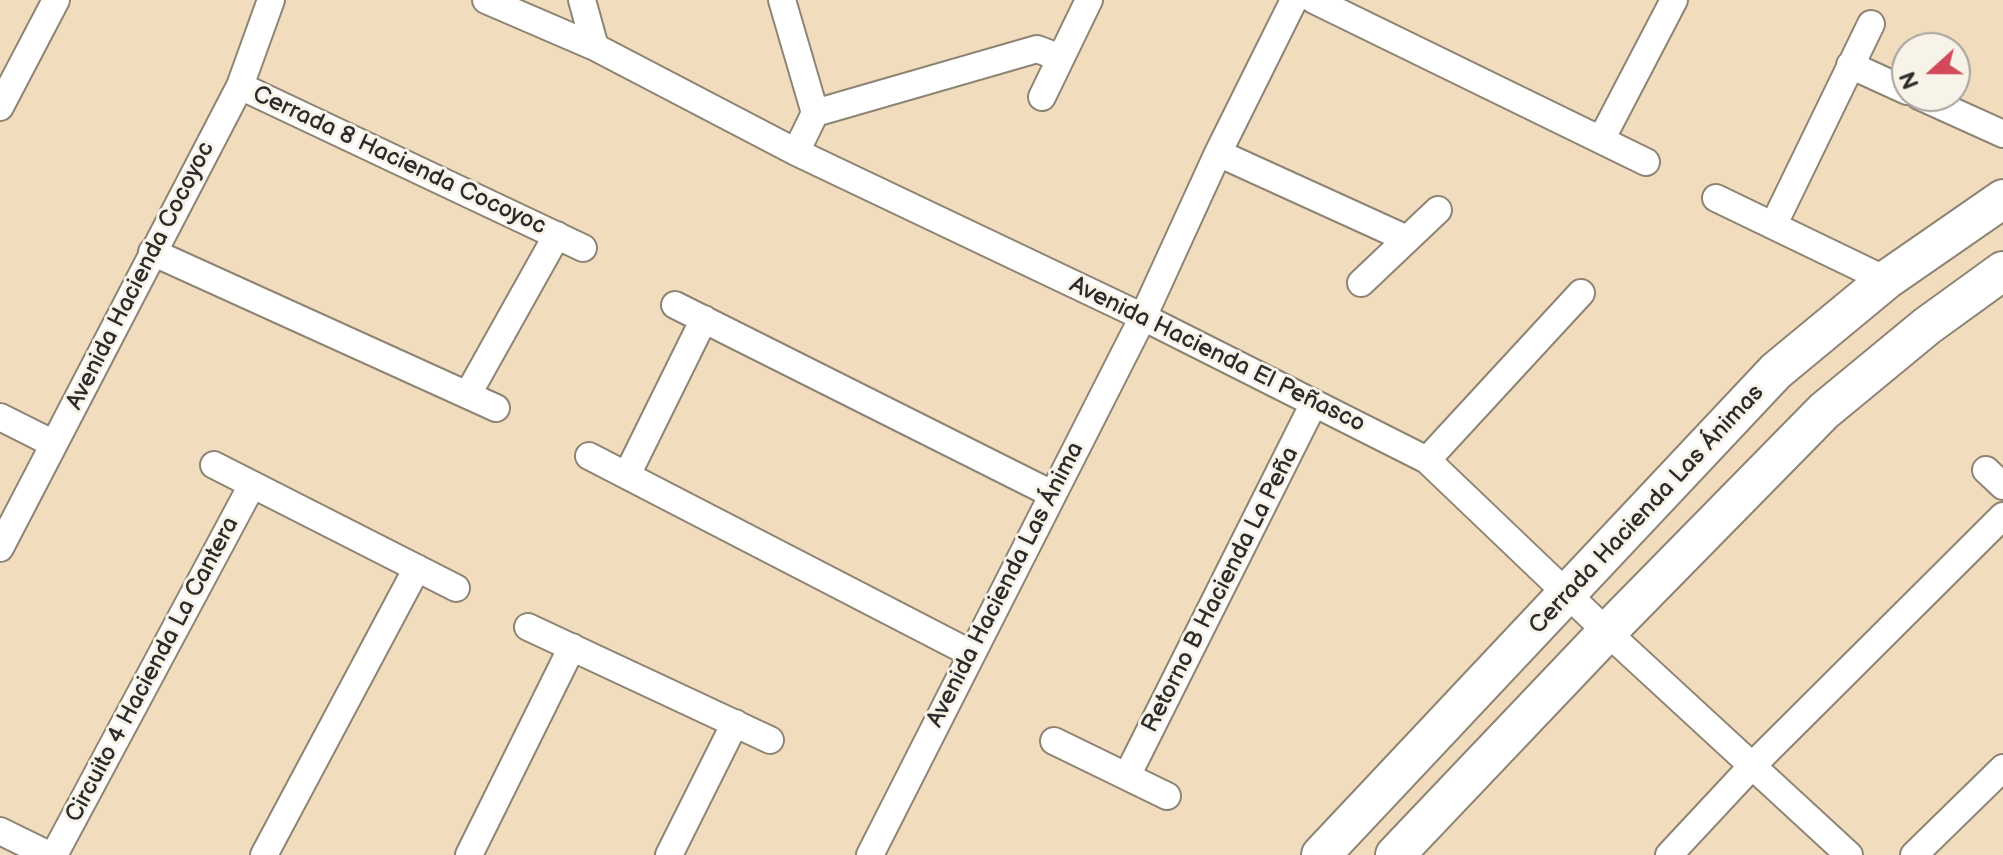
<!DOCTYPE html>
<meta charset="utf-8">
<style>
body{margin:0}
#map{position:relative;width:2003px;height:855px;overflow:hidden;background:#f1ddbe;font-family:"Balsamiq Sans",sans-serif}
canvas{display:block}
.north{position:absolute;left:1891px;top:32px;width:80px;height:80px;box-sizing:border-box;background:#f7f3e8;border:2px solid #a5a39c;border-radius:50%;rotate:249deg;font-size:22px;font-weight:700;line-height:32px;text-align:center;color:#2b2b2b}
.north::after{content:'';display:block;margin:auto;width:28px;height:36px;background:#d1495b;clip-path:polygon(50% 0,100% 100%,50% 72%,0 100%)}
</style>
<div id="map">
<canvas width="2003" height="855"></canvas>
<div class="north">N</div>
</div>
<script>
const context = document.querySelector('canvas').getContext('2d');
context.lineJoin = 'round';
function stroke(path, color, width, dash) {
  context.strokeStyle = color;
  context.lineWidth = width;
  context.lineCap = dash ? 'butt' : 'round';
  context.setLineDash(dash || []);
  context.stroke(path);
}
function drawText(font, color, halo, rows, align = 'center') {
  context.font = font + ' "Balsamiq Sans",sans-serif';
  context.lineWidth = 6;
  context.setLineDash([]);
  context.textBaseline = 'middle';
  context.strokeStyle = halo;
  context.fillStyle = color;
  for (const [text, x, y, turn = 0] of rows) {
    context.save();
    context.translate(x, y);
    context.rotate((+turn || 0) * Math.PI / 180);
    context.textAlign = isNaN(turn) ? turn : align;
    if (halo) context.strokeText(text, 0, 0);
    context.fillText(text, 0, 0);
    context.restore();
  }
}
const street = new Path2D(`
 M486 0 595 47 796 152 1143 317 1427 460 1607 632 1849 855
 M582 0 595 47
 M782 0 815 113 796 152
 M1314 0 1646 162
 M1850 65 1907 91
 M240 86 583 248
 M1919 96 2003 134
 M1042 97 1089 0
 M0 107 56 0
 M815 113 1037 49 1061 58
 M1601 140 1674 0
 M1218 153 1407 239
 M1716 198 1886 280
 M1774 224 1871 24
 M152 252 496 408
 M1361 283 1438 210
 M675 305 1052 494
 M468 394 557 235
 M0 417 54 444
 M589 456 970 653
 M1427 460 1581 293
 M214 465 456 588
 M1986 470 2003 486
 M627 475 704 319
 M0 548 240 86 271 0
 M528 627 770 740
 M1054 741 1167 796
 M1127 776 1314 403
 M0 831 49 855
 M54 855 252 485
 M264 855 417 568
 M469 855 572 647
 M669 855 735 723
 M870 855 1143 317 1218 153 1294 0
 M1669 855 1752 766 2003 516
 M1914 855 2003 768`);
const secondary = new Path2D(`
 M1321 855 1776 371 1886 280 2003 199
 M1395 855 1607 632 1824 411 1927 326 2003 271`);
const streetNames = [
 ["Cerrada 8 Hacienda Cocoyoc",399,161,25],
 ["Avenida Hacienda Cocoyoc",141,276,-63],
 ["Avenida Hacienda El Peñasco",1217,355,26],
 ["Cerrada Hacienda Las Ánimas",1647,510,-47],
 ["Avenida Hacienda Las Ánima",1006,585,-63],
 ["Retorno B Hacienda La Peña",1221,590,-63],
 ["Circuito 4 Hacienda La Cantera",153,670,-62]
];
stroke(street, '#8e8474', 30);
stroke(secondary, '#8e8474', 42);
stroke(street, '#fff', 26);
stroke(secondary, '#fff', 38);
drawText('24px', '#2b2b2b', '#f7f3e8', streetNames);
</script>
